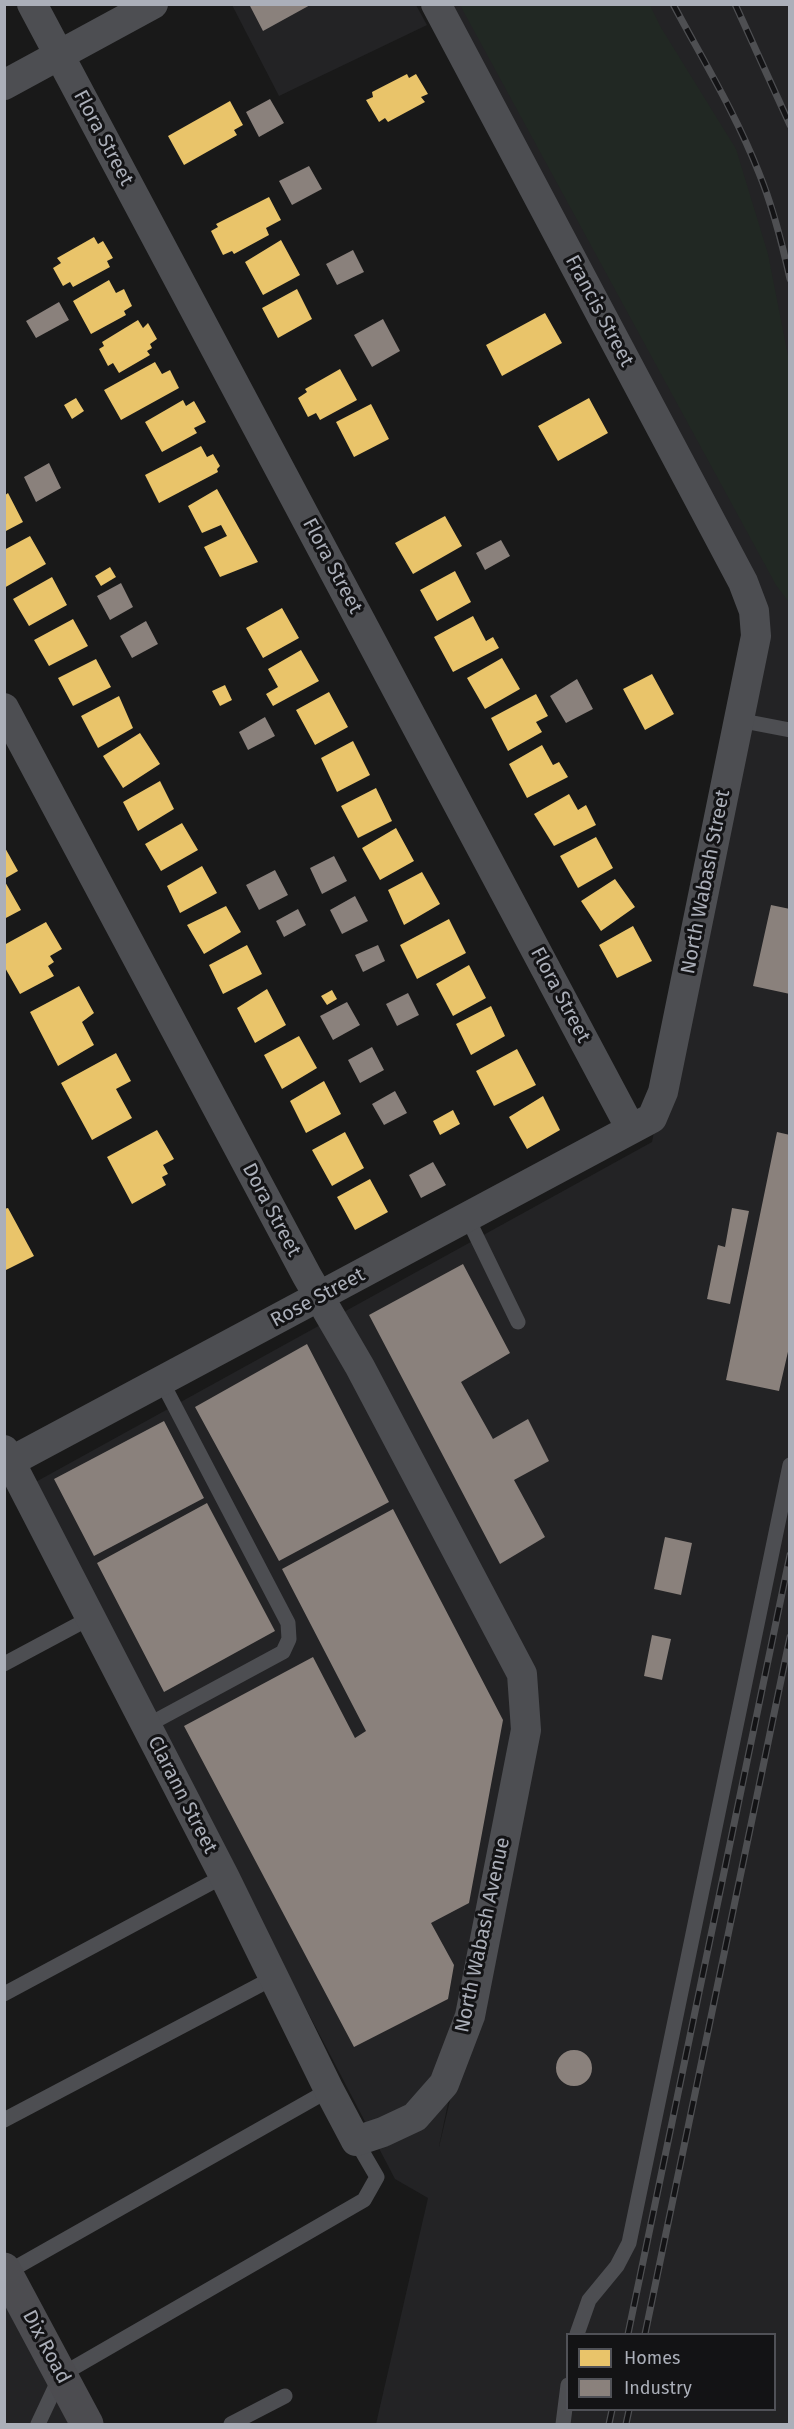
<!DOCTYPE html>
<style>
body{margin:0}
#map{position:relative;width:794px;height:2429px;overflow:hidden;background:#191919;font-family:"Fira Sans",sans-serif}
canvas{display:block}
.frame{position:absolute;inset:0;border:6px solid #abafb9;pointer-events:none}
.legend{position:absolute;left:566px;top:2333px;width:210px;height:78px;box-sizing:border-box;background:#131315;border:2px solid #505157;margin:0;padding:8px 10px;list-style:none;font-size:18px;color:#abafb9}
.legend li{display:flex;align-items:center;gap:12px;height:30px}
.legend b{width:30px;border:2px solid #505157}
</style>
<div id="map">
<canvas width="794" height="2429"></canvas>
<div class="frame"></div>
<ul class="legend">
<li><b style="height:16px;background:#e9c46a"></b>Homes</li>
<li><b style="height:16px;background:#8a817c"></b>Industry</li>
</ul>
</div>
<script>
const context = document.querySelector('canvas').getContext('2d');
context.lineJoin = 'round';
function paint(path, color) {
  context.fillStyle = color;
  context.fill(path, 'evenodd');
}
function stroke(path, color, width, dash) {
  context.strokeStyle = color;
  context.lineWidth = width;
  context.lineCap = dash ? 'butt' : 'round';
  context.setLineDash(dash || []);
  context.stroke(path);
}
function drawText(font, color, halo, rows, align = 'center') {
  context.font = font + ' "Fira Sans",sans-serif';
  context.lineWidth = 6;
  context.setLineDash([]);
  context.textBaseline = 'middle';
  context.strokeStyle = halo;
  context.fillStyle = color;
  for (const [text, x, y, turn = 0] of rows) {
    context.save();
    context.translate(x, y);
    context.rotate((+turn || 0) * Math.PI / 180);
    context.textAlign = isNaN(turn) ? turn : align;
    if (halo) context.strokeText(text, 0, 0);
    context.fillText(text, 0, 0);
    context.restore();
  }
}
const built = new Path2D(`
 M232 5H416L427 25 279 96Z
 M436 5H789V2424H376L428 2198 395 2179 32 1484 652 1142 755 621ZM498 1866 470 2016 439 2147V2146ZM568 2334H774V2410H568Z
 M4 2274 87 2424H5Z`);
const green = new Path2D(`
 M460 5H650L660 26 736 149 768 254 789 361 788 601 776 585Z`);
const homes = new Path2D(`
 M407 74 409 78 416 74 428 94 421 97 425 102 388 122 385 118 379 122 366 100 373 97 372 92Z
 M230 101 243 125 234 130 237 135 184 165 168 136Z
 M269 197 281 220 266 228 269 235 234 254 232 251 223 255 211 231 218 227 216 224Z
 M94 237 98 244 103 241 113 258 107 261 110 267 73 287 70 282 63 286 53 268 61 263 57 258Z
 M281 240 300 275 263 295 245 262Z
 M109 280 116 293 124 289 132 306 124 311 126 315 91 334 73 301Z
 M297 289 312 319 278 338 262 308Z
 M545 313 562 343 502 376 486 345Z
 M138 320 143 328 148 323 157 339 150 344 152 348 147 351 150 355 119 373 113 363 108 366 99 349 104 346 102 342Z
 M155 362 162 374 170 370 179 388 121 420 104 390Z
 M340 369 357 400 320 420 316 413 308 417 298 398 307 392 305 389Z
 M76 398 84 411 72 419 64 405Z
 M589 398 608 433 558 461 538 426Z
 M183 400 186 406 194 401 206 422 194 428 197 433 162 452 145 422Z
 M371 404 389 439 354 457 336 422Z
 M201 446 207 457 213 454 220 466 217 469 218 472 159 503 145 475Z
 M217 489 258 562 220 577 204 547 227 536 221 525 202 533 188 506Z
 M8 493 23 522 4 532V496Z
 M445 516 462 546 413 574 395 543Z
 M30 536 46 564 4 588V550Z
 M110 567 116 577 101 586 95 576Z
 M455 571 471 602 437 621 420 590Z
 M52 577 67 605 29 626 13 599Z
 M282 608 299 638 263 658 246 628Z
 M473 616 486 641 493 637 499 648 453 672 434 637Z
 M73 619 88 646 49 666 34 640Z
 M301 650 319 681 273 706 266 694 278 687 268 669Z
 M502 658 520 689 485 709 467 678Z
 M96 659 111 687 73 706 58 678Z
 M652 674 674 714 645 730 623 689Z
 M225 685 232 700 220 706 212 691Z
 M329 692 348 727 315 745 296 710Z
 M536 694 548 716 536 722 542 732 508 751 491 718Z
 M119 696 133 728 98 748 81 716Z
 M140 733 160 764 123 788 103 756Z
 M353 741 370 775 337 792 321 758Z
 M542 745 553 765 559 762 568 777 527 798 509 764Z
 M160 781 174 809 138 831 123 802Z
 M376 788 392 821 358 838 341 806Z
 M569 794 578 810 586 805 596 825 554 846 534 814Z
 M182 823 198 850 161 871 145 844Z
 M396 828 414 861 380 880 362 848Z
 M596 837 613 868 578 888 560 856Z
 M4 846 18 871 4 879Z
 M202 866 217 893 180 913 167 886Z
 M422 872 440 904 404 925 388 890Z
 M615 879 635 907 601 931 581 901Z
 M4 880 21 910 4 919Z
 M226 906 241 932 204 954 187 925Z
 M449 919 466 953 417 979 400 945Z
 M46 922 62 949 50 956 54 962 48 966 54 976 20 994 4 966V945Z
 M633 926 652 961 617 978 599 945Z
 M247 945 262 974 223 994 209 965Z
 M469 965 486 998 453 1016 436 984Z
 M79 986 94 1013 82 1022 94 1045 58 1066 30 1012Z
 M267 989 286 1025 255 1043 237 1008Z
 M332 990 337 999 327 1005 321 996Z
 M491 1006 505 1036 471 1055 456 1024Z
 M299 1036 317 1068 282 1089 264 1055Z
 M517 1049 536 1085 494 1106 476 1071Z
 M116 1053 131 1081 116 1089 132 1118 92 1140 61 1083Z
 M324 1081 341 1114 306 1133 290 1101Z
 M543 1096 560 1130 527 1149 509 1117Z
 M453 1110 460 1124 440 1135 433 1121Z
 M157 1130 174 1159 163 1165 168 1174 162 1177 166 1185 132 1204 107 1157Z
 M345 1132 364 1168 332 1186 312 1150Z
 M370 1179 388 1212 355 1230 337 1197Z
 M8 1208 34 1256 4 1271V1209Z`);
const industry = new Path2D(`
 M249 4H312L263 31Z
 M270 99 284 123 259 137 246 112Z
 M309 166 322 189 292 205 279 181Z
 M353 250 364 272 337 285 326 264Z
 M59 302 69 320 36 338 26 321Z
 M383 319 400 351 372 367 354 335Z
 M49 463 61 488 36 502 24 477Z
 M501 540 510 556 485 570 476 553Z
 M121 583 133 607 110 620 97 596Z
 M146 621 158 644 132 658 120 636Z
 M577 679 593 709 566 723 550 696Z
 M265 717 275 736 248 750 239 732Z
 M334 856 347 881 322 894 310 868Z
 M275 870 288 895 259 910 246 885Z
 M355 896 368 921 342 934 330 910Z
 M771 905 790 909V994L753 986Z
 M298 909 306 925 284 937 276 921Z
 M378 945 385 961 363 972 355 955Z
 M408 993 419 1015 397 1026 386 1004Z
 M347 1002 360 1025 333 1040 320 1016Z
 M372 1047 384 1070 360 1083 348 1060Z
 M395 1091 407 1113 384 1125 372 1104Z
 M777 1132 790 1135V1343L779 1391 726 1380Z
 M433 1162 446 1185 421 1198 409 1175Z
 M732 1208 749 1211 730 1304 707 1299 718 1245 725 1247Z
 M463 1264 510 1353 461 1382 493 1439 528 1419 549 1461 514 1480 545 1537 500 1564 369 1315Z
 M307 1344 389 1502 279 1561 195 1407Z
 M164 1421 204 1498 94 1556 54 1479Z
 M207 1503 275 1631 164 1692 97 1563Z
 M393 1509 503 1720 469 1903 431 1923 454 1965 448 1999 354 2047 184 1726 313 1657 355 1738 366 1731 282 1569Z
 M665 1537 692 1543 681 1595 654 1589Z
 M652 1635 671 1639 662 1680 644 1676Z
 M556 2068a18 18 0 1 1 36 0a18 18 0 1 1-36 0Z`);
const lane = new Path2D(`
 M738 720 790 730
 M467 1217 518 1322
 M4 1664 90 1618
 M146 1726 283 1652 289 1639 288 1623 162 1382
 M4 1994 224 1876
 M4 2120 273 1978
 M6 2273 329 2090
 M577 2334 589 2300 617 2266 629 2243 790 1465
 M38 2424 61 2375 364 2200 377 2177 356 2141
 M231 2424 285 2396
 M563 2424 568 2385`);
const street = new Path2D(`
 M32 4 631 1129
 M4 85 153 4
 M4 708 307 1276 360 1367 522 1674 526 1730 470 2016 444 2084 415 2117 383 2132 356 2141 329 2090 224 1876 4 1450
 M4 1465 652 1118 663 1092 756 636 754 611 743 582 436 4`);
const secondary = new Path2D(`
 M4 2269 87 2424`);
const rail = new Path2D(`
 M673 4C703 60 736 114 759 173 773 207 782 243 790 279
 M735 4 790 125
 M628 2334 790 1555
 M645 2334 790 1637
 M609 2424 612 2410
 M626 2424 629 2410`);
const streetNames = [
 ["Flora Street",103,138,62],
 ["Francis Street",599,311,62],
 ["Flora Street",332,566,62],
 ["North Wabash Street",706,882,-79],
 ["Flora Street",560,995,62],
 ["Dora Street",271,1210,62],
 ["Rose Street",318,1298,-28],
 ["Clarann Street",182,1795,63],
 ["North Wabash Avenue",483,1935,-78],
 ["Dix Road",46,2347,62]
];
paint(built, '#232325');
paint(green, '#212823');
paint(homes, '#e9c46a');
paint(industry, '#8a817c');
stroke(lane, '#4d4e52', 15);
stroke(street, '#4d4e52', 30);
stroke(secondary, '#4c4c50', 33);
stroke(rail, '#4e4f52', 7);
stroke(rail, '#131315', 4.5, [14]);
drawText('20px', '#abafb9', '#131315', streetNames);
</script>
